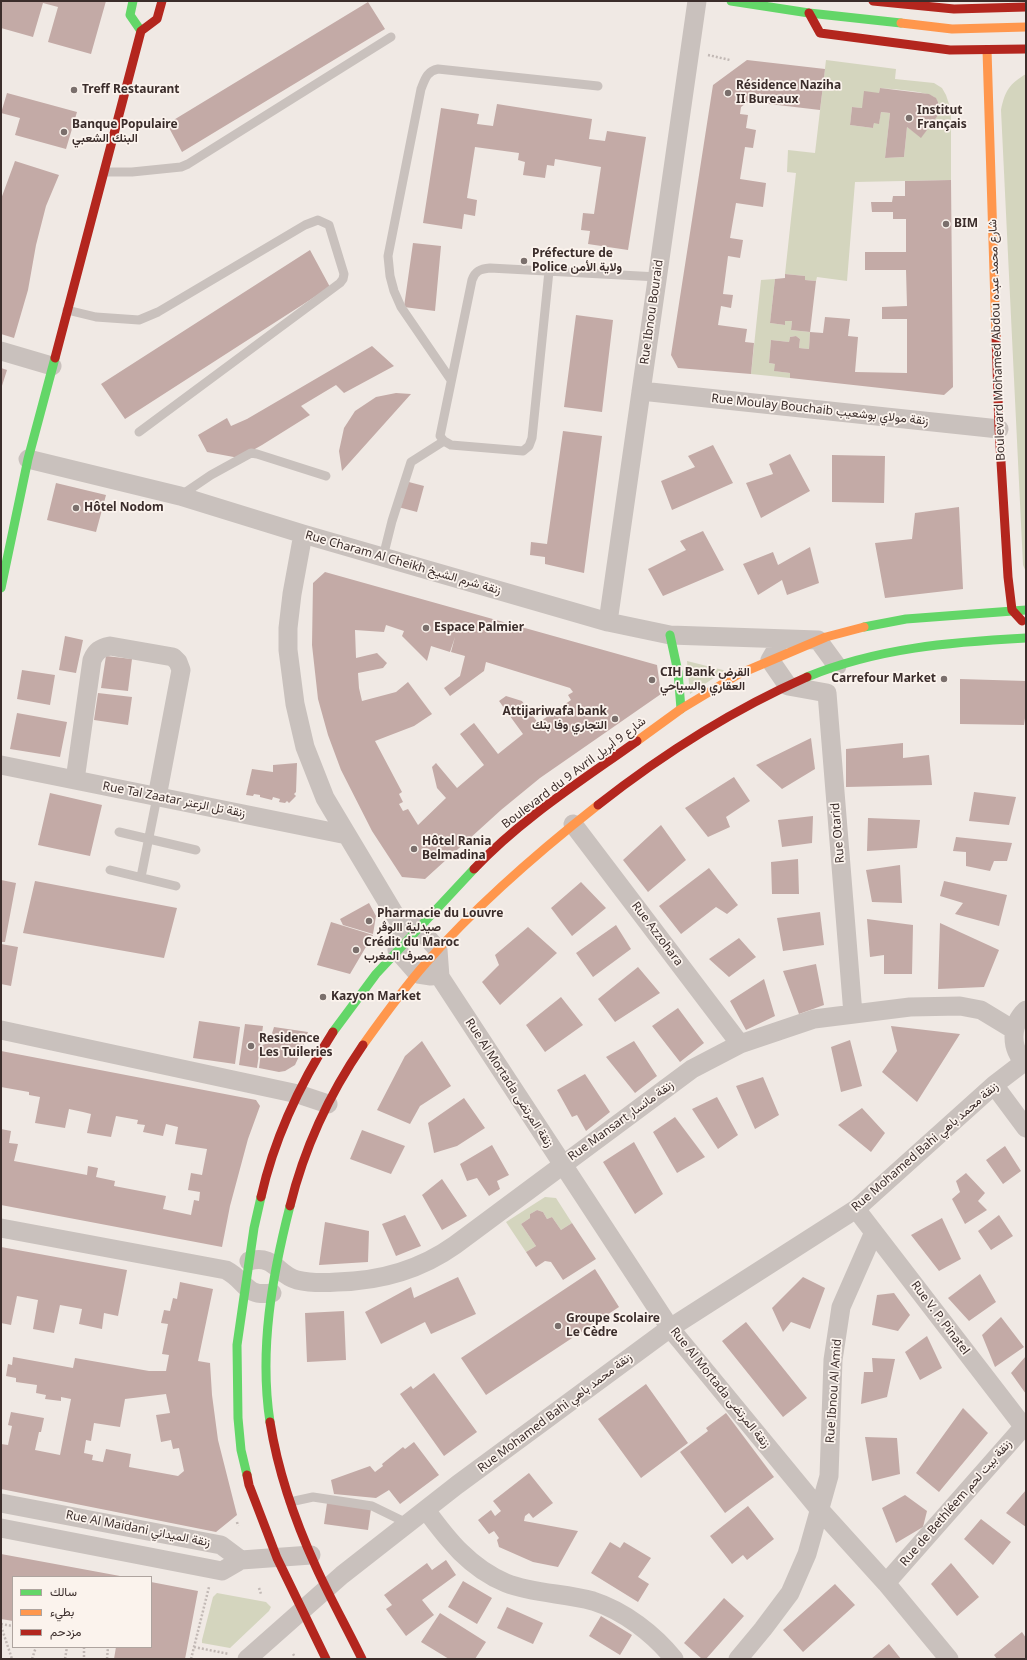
<!DOCTYPE html>
<meta charset="utf-8">
<style>
body{margin:0}
#map{position:relative;width:1027px;height:1660px;overflow:hidden;background:#f0e9e4;font-family:"Noto Sans",Vazirmatn,sans-serif}
canvas{display:block}
.frame{position:absolute;inset:0;border:2px solid #3b2d2b;pointer-events:none}
.legend{position:absolute;left:12px;top:1576px;width:140px;height:72px;box-sizing:border-box;background:#fbf3ed;border:1px solid #aea49f;margin:0;padding:5px 7px;list-style:none;font-size:12px;color:#3b2d2b}
.legend li{display:flex;align-items:center;gap:8px;height:20px}
.legend b{width:20px;border:1px solid #aea49f}
</style>
<div id="map">
<canvas width="1027" height="1660"></canvas>
<div class="frame"></div>
<ul class="legend">
<li><b style="height:5px;background:#63d668"></b>سالك</li>
<li><b style="height:5px;background:#ff974d"></b>بطيء</li>
<li><b style="height:5px;background:#b3261e"></b>مزدحم</li>
</ul>
</div>
<script>
const context = document.querySelector('canvas').getContext('2d');
context.lineJoin = 'round';
function paint(path, color) {
  context.fillStyle = color;
  context.fill(path, 'evenodd');
}
function stroke(path, color, width, dash) {
  context.strokeStyle = color;
  context.lineWidth = width;
  context.lineCap = dash ? 'butt' : 'round';
  context.setLineDash(dash || []);
  context.stroke(path);
}
function drawText(font, color, halo, rows, align = 'center') {
  context.font = font + ' "Noto Sans",Vazirmatn,sans-serif';
  context.lineWidth = 3.5;
  context.setLineDash([]);
  context.textBaseline = 'middle';
  context.strokeStyle = halo;
  context.fillStyle = color;
  for (const [text, x, y, turn = 0] of rows) {
    context.save();
    context.translate(x, y);
    context.rotate((+turn || 0) * Math.PI / 180);
    context.textAlign = isNaN(turn) ? turn : align;
    if (halo) context.strokeText(text, 0, 0);
    context.fillText(text, 0, 0);
    context.restore();
  }
}
const green = new Path2D(`
 M826 60 896 69 895 79 934 83 942 88 946 95 951 110V180L855 182 847 281 817 277 816 281 805 280V276L785 274 796 173 787 172 788 150 815 153ZM880 88C891 89 926 91 934 97 939 101 940 108 939 114L921 137 907 127 904 157 885 158 890 113 881 112 879 123H874L873 128 850 125 852 107 862 108 879 93Z
 M1026 74V572L1023 565 1001 110C1005 91 1009 84 1026 74Z
 M775 279 770 323 785 325V321H792L791 330 810 332 809 349 799 348 800 339 796 336 790 337 789 342 771 340 769 363 775 364V371L790 373V378L751 374 761 280Z
 M687 661 723 670 724 671 690 694Z
 M545 1197 556 1198 572 1223 561 1230 552 1217 547 1219 543 1212 537 1210 530 1214V1218L521 1224 536 1246 526 1252 506 1222Z
 M217 1593 266 1602 271 1607 269 1611 230 1648 202 1643V1640L213 1597Z`);
const building = new Path2D(`
 M2 1H106L91 54 48 42 58 7 43 3 33 37 1 28Z
 M368 2 385 29 182 152 167 124Z
 M747 60 825 69 820 110 769 104 760 93 741 107 740 114 748 115 746 128 756 130 753 148 745 147 740 179 766 183 763 207 736 203 730 238 743 240 740 258 728 256 723 294 733 295 731 308 721 306 718 325 747 329 745 342 754 343 751 374 678 368 671 355 713 85Z
 M880 88 929 94 936 98 938 102 939 114 921 138 907 127 904 157 885 158 890 113 881 112 879 124 874 123 873 128 850 125 852 107 862 108 864 91 879 93Z
 M7 93 77 112 66 149 15 135 20 118 1 113Z
 M497 104 592 119 589 139 605 141 607 131 646 137 628 250 588 244 590 231 581 230 583 213 594 214 601 167 555 159 554 166 547 165 545 178 523 175 525 162 518 160 519 153 475 147 467 198 477 200 475 216 464 214 462 229 423 223 441 108 479 114 477 124 493 126Z
 M15 161 59 175 46 206 36 245 28 290 14 338 1 334V199Z
 M951 180 953 387 944 395 790 378V373L774 371 775 364 769 363 771 340 789 342 790 337 796 336 800 339 799 348 809 349 810 332 823 333 825 317 850 319 848 336 858 337 855 372 907 373V319H882V307L907 306 906 270H865V252H906V219H893V212H872L871 202H892L893 196H905V181Z
 M413 243 441 246 435 311 404 307Z
 M310 250 330 287 125 419 101 384Z
 M785 274 805 276V280L816 281 810 332 791 330 792 321H785V325L770 323 775 279 785 278Z
 M576 315 613 320 602 412 564 407Z
 M372 346 394 366 344 393 336 385 301 406 310 415 262 445 239 458 207 452 198 435 227 418 231 426 247 419Z
 M1 368 7 370 1 389Z
 M396 393 411 394 342 471 339 451 344 428 355 411 376 397Z
 M563 431 602 436 584 573 545 564V557L530 555 531 542 547 544Z
 M713 445 733 483 672 510 661 481 695 467 688 456Z
 M790 454 810 491 761 518 746 483 773 474 769 464Z
 M832 455 885 456 884 503 832 502Z
 M405 481 424 486 417 512 398 507Z
 M56 483 106 495 96 532 47 520Z
 M959 507 963 589 885 598 875 543 912 539 915 513Z
 M703 531 724 570 663 596 648 569 686 550 680 541Z
 M810 547 819 583 787 595 782 580 758 595 743 564 773 552 778 565Z
 M325 572 657 665 661 694 540 778 501 810 425 879 402 877 372 831 341 770 328 735 318 699 312 645 313 583ZM386 625 404 631 402 636 427 661 431 646 450 652 455 637 451 652 465 656 460 676 444 688 450 696 484 671 486 662 570 688 573 692 568 695 571 700 538 723 522 701 506 696 499 701 523 734 498 754 474 723 460 734 484 765 457 788 436 763 432 767 437 788 446 798 418 825 408 809 403 811 399 804 403 802 399 794 402 792 375 741 414 726 432 714 408 682 396 692 362 701 359 688 358 673 383 668 387 663 377 653 356 658 355 630 384 632Z
 M65 636 83 640 76 673 59 670Z
 M106 656 132 659 128 691 101 688Z
 M22 670 55 675 50 705 17 699Z
 M960 679 1026 681V711L1024 725 960 724Z
 M98 693 132 697 128 725 94 720Z
 M17 713 67 722 60 757 10 749Z
 M811 738 815 769 782 789 756 765Z
 M903 743V758L929 755 932 785 846 787V749Z
 M297 763 296 792 294 794 296 796 289 803 287 801 285 803 279 802 280 799 273 797 272 800 260 797V795L254 794 253 796 246 795 252 769 273 772V765Z
 M734 777 750 801 726 817 730 827 708 837 685 808Z
 M974 792 1016 797 1009 825 969 821Z
 M50 793 102 805 90 856 38 845Z
 M813 816 812 843 782 847 778 820Z
 M868 818 920 820 917 848 867 851Z
 M661 825 686 860 648 892 623 860Z
 M956 837 1012 843 1007 861H994L990 871 966 866V852L953 851Z
 M798 859 799 894H772L771 862Z
 M900 865 902 903 872 902 866 870Z
 M709 868 738 905 727 914 716 907 681 934 659 906Z
 M1 880 16 883 5 942H1Z
 M35 881 177 908 164 958 23 933Z
 M944 881 1007 895 999 926 955 914 963 903 940 896Z
 M581 882 606 908 572 936 551 908Z
 M369 903 376 916 373 934 343 925 340 919Z
 M820 912 824 945 783 951 777 918Z
 M867 919 913 925 912 974H884V955L870 957Z
 M331 922 373 935 350 974 317 965Z
 M940 923 999 950 984 987 938 989Z
 M616 925 631 949 593 977 576 953Z
 M528 927 557 953 500 1005 482 982 499 965 495 955Z
 M739 938 756 957 729 977 709 959Z
 M1 944 18 947 11 986 1 984Z
 M816 964 824 1005 799 1014 783 971Z
 M638 967 660 993 615 1022 598 999Z
 M764 979 775 1016 746 1030 730 1001Z
 M561 997 583 1025 545 1052 526 1025Z
 M678 1008 704 1043 680 1062 652 1026Z
 M199 1021 240 1027 235 1064 193 1058Z
 M245 1024 263 1026 257 1068 239 1065Z
 M891 1026 960 1034 917 1102 882 1072 897 1051Z
 M274 1027 308 1032 302 1050 295 1065 285 1071 279 1072 259 1068 262 1045 269 1043Z
 M850 1040 862 1086 841 1092 831 1047Z
 M422 1041 451 1086 420 1106 410 1124 377 1110 405 1056Z
 M634 1041 657 1076 635 1093 606 1057Z
 M1 1051 256 1100 260 1106 248 1139 230 1206 222 1247 1 1205V1129L11 1131 9 1143 18 1144 14 1161 87 1175 88 1166 98 1168 96 1177 115 1181 114 1186 166 1196 163 1209 191 1215 194 1200 199 1201 200 1192 188 1190 191 1173 202 1175 207 1149 175 1144 178 1127 166 1124 163 1136 143 1132 145 1125 137 1124 138 1120 116 1116 111 1137 87 1133 91 1114 83 1112 69 1109 65 1128 35 1123 40 1097 29 1095V1092L1 1087Z
 M585 1074 610 1112 586 1131 577 1115 572 1117 557 1090Z
 M763 1077 779 1115 755 1129 736 1086Z
 M717 1097 738 1135 718 1149 692 1109Z
 M464 1098 485 1128 457 1146 434 1153 428 1123Z
 M862 1108 885 1133 871 1152 838 1125Z
 M675 1117 705 1157 677 1173 653 1132Z
 M362 1130 405 1146 391 1174 350 1159Z
 M634 1142 663 1194 635 1214 603 1162Z
 M492 1145 509 1175 497 1181 500 1189 489 1196 477 1178 467 1181 460 1164Z
 M1005 1146 1021 1171 1003 1184 986 1160Z
 M966 1173 985 1193 978 1201 987 1210 965 1224 952 1199 960 1192 956 1181Z
 M442 1179 467 1216 442 1230 422 1195Z
 M537 1210 543 1212 547 1219 552 1217 561 1230 572 1223 596 1259 563 1280 551 1262 545 1261 536 1267 526 1252 536 1246 521 1224 530 1218V1214Z
 M405 1215 421 1246 396 1256 382 1224Z
 M999 1215 1013 1236 991 1250 978 1231Z
 M942 1218 961 1259 939 1271 911 1235Z
 M325 1222 369 1231 368 1262 319 1265Z
 M1 1247 127 1270 118 1316 104 1313 102 1329 79 1324 82 1309 60 1305 54 1333 33 1329 38 1300 17 1296 11 1325 1 1323Z
 M595 1269 619 1307 486 1395 461 1358Z
 M980 1274 996 1302 969 1321 948 1298Z
 M458 1277 476 1314 431 1334 425 1322 381 1344 365 1312 411 1287 414 1298Z
 M803 1277 825 1288 810 1329 791 1322 783 1332 772 1308Z
 M180 1282 213 1289 198 1361 210 1363 212 1395 218 1440 237 1515 216 1532 1 1489V1444L8 1445 12 1426 8 1425 11 1412 44 1418 41 1432H39L35 1450 60 1455 71 1399 61 1397V1401L45 1399 46 1395 36 1393 37 1385 16 1382V1378L6 1376 8 1364 12 1365 13 1357 73 1368 75 1358 149 1371H166L169 1355 162 1354 168 1324 161 1323 164 1310 170 1311 173 1298 177 1299ZM166 1394 170 1413 156 1415 161 1442 171 1440 173 1449 179 1448 184 1471 178 1476 129 1467 131 1454 106 1449 103 1462 92 1460 93 1455 84 1453 86 1440 91 1441 94 1423 120 1427 125 1399Z
 M894 1293 910 1315 898 1331 872 1325 877 1295Z
 M344 1311 346 1360 307 1362 305 1313Z
 M1001 1317 1024 1347 995 1367 982 1335Z
 M746 1322 807 1398 783 1417 722 1341Z
 M927 1336 942 1368 920 1380 905 1352Z
 M1026 1356V1394L1011 1373Z
 M872 1358 895 1359 887 1397 861 1404 864 1372H873Z
 M434 1373 477 1432 444 1456 400 1394 411 1386 413 1389Z
 M646 1384 688 1443 641 1478 598 1419Z
 M963 1408 988 1433 939 1492 916 1473Z
 M726 1413 774 1477 725 1513 680 1452 708 1431 706 1428Z
 M865 1437 897 1438 900 1474 872 1481Z
 M414 1442 439 1475 400 1504 389 1490 376 1498 334 1494 331 1480 370 1466 375 1472 383 1466 382 1464 403 1447 405 1449Z
 M529 1473 553 1503 533 1518 529 1513 525 1516 524 1521 578 1531 558 1567 533 1562 499 1547 497 1540 499 1538 494 1531 489 1534 478 1520 491 1510 495 1516 501 1511 493 1501Z
 M1026 1490V1527L1006 1513Z
 M905 1495 927 1511 923 1527 896 1543 882 1508Z
 M327 1503 371 1509 368 1530 324 1524Z
 M748 1506 774 1539 747 1560 743 1555 732 1564 710 1536Z
 M981 1519 1011 1542 993 1565 964 1539Z
 M610 1542 620 1548 624 1542 651 1558 638 1577 649 1584 638 1602 591 1573Z
 M1 1554 120 1576V1577H13V1621L1 1619Z
 M446 1560 456 1575 422 1600 434 1615 406 1636 386 1609 392 1605 384 1595 427 1563 432 1570Z
 M951 1563 979 1597 957 1616 931 1584Z
 M463 1581 492 1598 477 1624 448 1607Z
 M151 1582 198 1591 185 1659H114L116 1647H151Z
 M835 1584 855 1605 803 1652 783 1630Z
 M724 1598 744 1616 706 1659H702L684 1643Z
 M507 1607 543 1623 533 1644 497 1628Z
 M440 1613 486 1642 475 1659H449L421 1642Z
 M601 1616 632 1635 620 1655 589 1636Z
 M1022 1632 1026 1638V1659H997L994 1655Z
 M889 1644 901 1659H871Z`);
const path = new Path2D(`
 M708 55 730 60
 M237 1522 238 1526
 M259 1588 261 1594
 M1 1624 13 1626
 M1 1626 12 1659
 M84 1647V1659
 M194 1647 229 1654
 M293 1654 295 1657
 M32 1659 36 1647
 M65 1659 67 1647
 M107 1659 108 1647
 M191 1659 209 1587`);
const lane = new Path2D(`
 M104 172H132L181 167 188 164 391 37
 M549 271 532 438 529 446 523 451 451 445 444 441 440 436 472 280C475 271 480 269 490 268L658 277
 M67 310 96 317 139 320 158 312 305 225 318 220 329 225 344 274 343 279 340 283 139 432
 M451 380 401 307 394 291 390 276 388 256 421 89C425 79 427 71 438 69L598 86
 M180 496 211 475 251 453 257 454 326 476
 M383 557 392 521 411 462 444 441
 M119 832 196 850
 M110 870 176 886
 M141 877 157 797
 M290 1502 313 1497 372 1506 409 1524`);
const street = new Path2D(`
 M1 351 52 366
 M641 391 999 429
 M28 459 180 496 303 534 608 622 670 635 818 640 837 666
 M303 534 292 594 288 628V650L295 704 305 747 325 798 401 925 397 950 418 974 431 976
 M608 622 697 1
 M777 648 770 660 788 686 827 693 853 1014
 M1 765 347 835
 M75 780 92 660C96 651 100 648 110 646L173 657 178 662 181 670 157 797
 M573 824 740 1044
 M401 925 418 927 438 950 440 977 670 1328 819 1509 886 1583 949 1659
 M1026 1010C1010 1025 1010 1049 1026 1064
 M1 1030 298 1094 328 1104
 M994 1085 1026 1128
 M856 1209 1023 1426
 M1 1228 226 1270C247 1281 244 1297 272 1293
 M249 1261C275 1254 277 1275 297 1280 310 1283 324 1283 337 1282 379 1281 420 1270 455 1245L692 1069 740 1044 814 1019 910 1007 960 1006 981 1010 1014 1030
 M1 1503 221 1545 241 1560
 M426 1510C448 1540 470 1568 506 1583 534 1594 565 1593 593 1601 624 1611 654 1634 674 1659
 M1 1528 222 1571 241 1560 311 1555
 M886 1583 1026 1424
 M247 1659 342 1575 457 1485 670 1328 856 1209 994 1085 1024 1062
 M738 1659 763 1629 790 1593 807 1554 829 1476 833 1360 841 1307 874 1232`);
const fast = new Path2D(`
 M133 1 130 15 141 31
 M731 1 809 13 901 23
 M1 588 28 459 55 358
 M864 627 906 619 1026 610
 M670 635 678 672 681 709
 M807 677C877 648 951 642 1026 638
 M333 1032 376 974 474 869
 M270 1422C259 1350 272 1276 290 1206
 M247 1475 241 1450 238 1418 237 1345 254 1228 261 1197`);
const slow = new Path2D(`
 M901 23 952 29 1026 27
 M987 50 996 336
 M637 741 681 709 739 674 826 637 864 627
 M363 1045C383 1017 403 989 426 963 477 905 537 853 598 805`);
const jam = new Path2D(`
 M873 1 954 9 1026 7
 M809 13 820 33 950 50 1026 49
 M996 336 999 429 1008 577 1012 610 1022 621
 M55 358 141 31 157 19 162 1
 M598 805C663 754 732 710 807 677
 M474 869C521 819 581 781 637 741
 M261 1197C274 1139 301 1082 333 1032
 M290 1206C304 1149 330 1093 363 1045
 M270 1422C278 1472 295 1521 316 1567 330 1598 347 1628 362 1659
 M247 1475 249 1485 277 1558 326 1659`);
const markers = [
 [74,90,4,"#7a6f6c"],
 [728,93,4,"#7a6f6c"],
 [909,118,4,"#7a6f6c"],
 [64,132,4,"#7a6f6c"],
 [946,224,4,"#7a6f6c"],
 [524,261,4,"#7a6f6c"],
 [76,508,4,"#7a6f6c"],
 [426,628,4,"#7a6f6c"],
 [944,679,4,"#7a6f6c"],
 [652,680,4,"#7a6f6c"],
 [615,719,4,"#7a6f6c"],
 [414,849,4,"#7a6f6c"],
 [369,921,4,"#7a6f6c"],
 [356,950,4,"#7a6f6c"],
 [323,997,4,"#7a6f6c"],
 [251,1046,4,"#7a6f6c"],
 [558,1326,4,"#7a6f6c"]
];
const poiNames = [
 ["Résidence Naziha",736,86],
 ["II Bureaux",736,100],
 ["Treff Restaurant",82,90],
 ["Institut",917,111],
 ["Français",917,125],
 ["Banque Populaire",72,125],
 ["البنك الشعبي",72,139],
 ["BIM",954,224],
 ["Préfecture de",532,254],
 ["Police ولاية الأمن",532,268],
 ["Hôtel Nodom",84,508],
 ["Espace Palmier",434,628],
 ["CIH Bank القرض",660,673],
 ["العقاري والسياحي",660,687],
 ["Carrefour Market",936,679,"right"],
 ["Attijariwafa bank",607,712,"right"],
 ["التجاري وفا بنك",607,726,"right"],
 ["Hôtel Rania",422,842],
 ["Belmadina",422,856],
 ["Pharmacie du Louvre",377,914],
 ["صيدلية االوڤر",377,928],
 ["Crédit du Maroc",364,943],
 ["مصرف المغرب",364,957],
 ["Kazyon Market",331,997],
 ["Residence",259,1039],
 ["Les Tuileries",259,1053],
 ["Groupe Scolaire",566,1319],
 ["Le Cèdre",566,1333]
];
const streetNames = [
 ["Rue Ibnou Bouraid",652,312,-82],
 ["Boulevard Mohamed Abdou شارع محمد عبده",997,340,-92],
 ["Rue Moulay Bouchaib زنقة مولاي بوشعيب",820,410,6],
 ["Rue Charam Al Cheikh زنقة شرم الشيخ",403,563,16],
 ["Boulevard du 9 Avril شارع 9 أبريل",574,773,-37],
 ["Rue Tal Zaatar زنقة تل الزعتر",174,800,11],
 ["Rue Otarid",838,833,-95],
 ["Rue Azzohara",657,934,53],
 ["Rue Al Mortada زنقة المرتضى",509,1083,57],
 ["Rue Mansart زنقة مانسار",621,1121,-36],
 ["Rue Mohamed Bahi زنقة محمد باهي",925,1147,-41],
 ["Rue V. P. Pinatel",940,1318,53],
 ["Rue Al Mortada زنقة المرتضى",720,1388,51],
 ["Rue Ibnou Al Amid",834,1391,-86],
 ["Rue Mohamed Bahi زنقة محمد باهي",555,1413,-37],
 ["Rue de Bethléem زنقة بيت لحم",956,1503,-49],
 ["Rue Al Maidani زنقة الميداني",138,1529,11]
];
paint(green, '#d4d5be');
paint(building, '#c3aaa6');
stroke(path, '#c2b9b5', 2.5, [2, 2]);
stroke(lane, '#c9c1bd', 9);
stroke(street, '#c9c1bd', 19);
stroke(fast, '#63d668', 9);
stroke(slow, '#ff974d', 9);
stroke(jam, '#b3261e', 9);
for (const [x, y, r, color] of markers) {
  const dot = new Path2D();
  dot.arc(x, y, r, 0, 2 * Math.PI);
  context.fillStyle = color;
  context.fill(dot);
  stroke(dot, '#fbf3ed', 1.5);
}
drawText('bold 12px', '#3b2d2b', '#fbf3ed', poiNames, 'left');
drawText('12px', '#3b2d2b', '#fbf3ed', streetNames);
</script>
